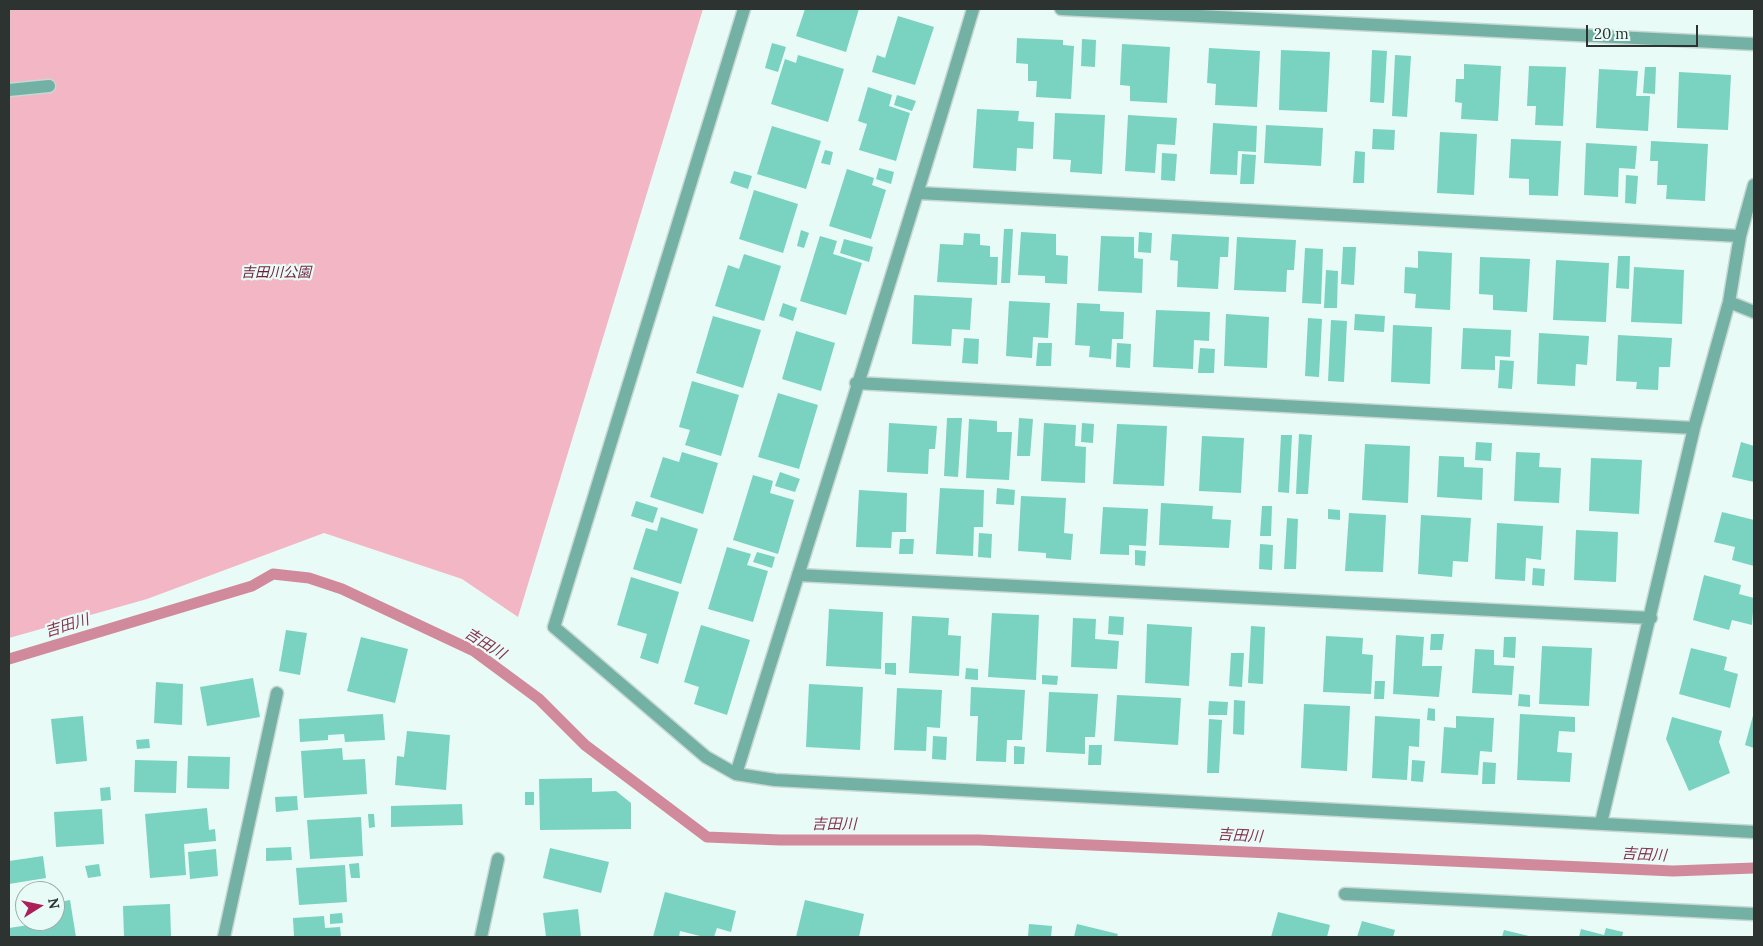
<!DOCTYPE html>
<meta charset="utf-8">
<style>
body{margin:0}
#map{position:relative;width:1763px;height:946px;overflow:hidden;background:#e9fbf7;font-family:Lora,serif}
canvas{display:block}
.frame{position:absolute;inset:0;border:10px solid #2c3331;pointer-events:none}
.north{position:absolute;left:15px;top:881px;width:50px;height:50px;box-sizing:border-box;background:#e9fbf7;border:1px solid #9daba8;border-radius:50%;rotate:80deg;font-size:14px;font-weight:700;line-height:20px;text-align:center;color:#2c3331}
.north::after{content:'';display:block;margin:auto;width:18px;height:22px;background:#ad1f59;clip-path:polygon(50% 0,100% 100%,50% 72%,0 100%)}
.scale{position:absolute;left:1586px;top:25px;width:112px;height:22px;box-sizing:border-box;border:2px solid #2c3331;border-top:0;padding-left:6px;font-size:15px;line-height:18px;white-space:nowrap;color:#2c3331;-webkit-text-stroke:4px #e9fbf7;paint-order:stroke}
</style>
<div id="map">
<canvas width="1763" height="946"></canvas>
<div class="frame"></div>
<div class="north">N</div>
<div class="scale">20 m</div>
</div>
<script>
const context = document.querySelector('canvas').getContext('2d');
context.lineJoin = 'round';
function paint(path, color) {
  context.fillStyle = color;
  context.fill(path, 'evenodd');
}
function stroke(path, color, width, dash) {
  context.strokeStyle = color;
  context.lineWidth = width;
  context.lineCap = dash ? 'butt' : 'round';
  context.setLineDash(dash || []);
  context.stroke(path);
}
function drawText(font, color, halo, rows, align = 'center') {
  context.font = font + ' Lora,"Noto Sans JP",serif';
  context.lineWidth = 4.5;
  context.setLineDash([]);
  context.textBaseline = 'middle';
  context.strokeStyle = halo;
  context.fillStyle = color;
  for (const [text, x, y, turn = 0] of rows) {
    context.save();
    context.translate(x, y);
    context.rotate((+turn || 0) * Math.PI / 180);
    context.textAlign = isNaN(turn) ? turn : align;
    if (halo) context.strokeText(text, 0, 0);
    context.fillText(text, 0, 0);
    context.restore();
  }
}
const green = new Path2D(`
 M9 9H703L518 617 462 579 324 533 147 599 9 638Z`);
const stream = new Path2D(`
 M9 659 252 586 273 574 309 578 342 589 474 651 539 699 585 745 707 837 780 840H979L1673 871 1754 868`);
const building = new Path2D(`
 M805 9H859L846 52 796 36Z
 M898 16 934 27 915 85 872 72 877 55 885 58Z
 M1017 38 1063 40V45L1074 46 1071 99 1036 97 1037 81H1028V64L1016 63Z
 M1082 39 1096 40 1095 67 1081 66Z
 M772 43 786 47 778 72 765 68Z
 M1122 44 1170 47 1167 103 1130 101V86L1120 85Z
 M1209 48 1260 51 1257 107 1215 105 1216 84 1207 83Z
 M1281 50 1330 52 1327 112 1279 110Z
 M1372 50 1387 51 1384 103 1370 102Z
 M798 55 844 69 828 122 771 104 785 59 796 63Z
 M1395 55 1411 56 1407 117 1392 116Z
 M1464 64 1501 66 1498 121 1461 119 1462 103 1455 102 1456 79H1464Z
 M1529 66 1566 67 1563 126 1535 125 1536 106H1527Z
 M1645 67H1656L1655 94 1643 93Z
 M1599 69 1638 71 1636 96H1650L1648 131 1596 128Z
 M1679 72 1731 75 1728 130 1677 128Z
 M868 87 892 95 889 106 910 113 896 161 859 150 867 124 858 121Z
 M897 95 916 101 912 111 894 105Z
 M977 109 1019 111 1018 121 1034 122 1033 149 1017 148 1016 171 973 168Z
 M1055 113 1105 115 1102 174 1070 172 1071 160 1053 159Z
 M1128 115 1177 118 1175 145 1157 144 1155 173 1125 171Z
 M1213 123 1257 126 1256 152 1238 151 1237 175 1210 174Z
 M1266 125 1323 128 1321 166 1264 163Z
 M772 126 821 141 806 189 757 174Z
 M1373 129 1395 130 1394 150 1372 149Z
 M1440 132 1477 134 1474 195 1437 193Z
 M1511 139 1561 141 1558 196 1529 195V179L1509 178Z
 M1651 141 1708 144 1705 201 1666 199 1667 185H1657L1658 161H1650Z
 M1586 143 1637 146 1635 169 1619 168 1618 197 1584 195Z
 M825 150 833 152 830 165 821 163Z
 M1355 151 1365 152 1364 183H1353Z
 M1162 153 1177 154 1175 181 1161 180Z
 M1242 154 1256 155 1254 184H1240Z
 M879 168 894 172 891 184 876 179Z
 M847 169 874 178 872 185 886 190 871 239 829 226Z
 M734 171 752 176 748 189 730 183Z
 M1626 175 1638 176 1636 204 1625 203Z
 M754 190 798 204 783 253 739 239Z
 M1004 229H1013L1010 283H1001Z
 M801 230 809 233 804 248 797 246Z
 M1021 232 1056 234V255L1068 256 1067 284 1045 283V276L1018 275Z
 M1139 232 1152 233 1151 253 1138 252Z
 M964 233 980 234V245L990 246V257H998L997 285 937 282 940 244 963 245Z
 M1172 234 1229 237 1228 257H1220L1218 289 1177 287 1178 261 1170 260Z
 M820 236 837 241 833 254 862 263 846 315 800 301Z
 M1101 236 1134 237V258L1143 259 1142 293 1098 291Z
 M1237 237 1296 240 1294 270H1287L1286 292 1234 290Z
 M844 239 873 247 869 262 840 253Z
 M1343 247H1356L1354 285 1341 284Z
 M1305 248 1323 249 1321 304 1302 303Z
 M1418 251 1452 253 1450 310 1415 308 1416 294 1404 293 1405 267 1418 268Z
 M744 254 781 266 764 321 715 306 728 265 739 269Z
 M1618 256H1630L1629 289 1616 288Z
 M1480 257 1530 259 1527 312 1493 310V295L1479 294Z
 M1556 260 1609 263 1606 322 1553 320Z
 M1634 267 1684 270 1682 324 1631 322Z
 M1326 270 1338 271 1337 308H1324Z
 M914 295 972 298 970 330 952 329 951 346 912 344Z
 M1009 301 1050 303 1048 338 1033 337 1032 358 1006 356Z
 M783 303 797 308 793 321 779 316Z
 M1077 303 1100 304V311L1124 312 1123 339H1112L1111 359 1089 357 1090 346 1075 345Z
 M1156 310 1210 312 1209 341 1194 340 1193 369 1153 367Z
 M1226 314 1269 317 1267 368 1224 366Z
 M1355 314 1385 316 1384 332 1354 330Z
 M713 316 761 330 743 388 696 373Z
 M1308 318 1322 319 1319 377 1305 376Z
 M1331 320 1347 321 1344 382 1328 381Z
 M1393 325 1432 327 1430 384 1391 382Z
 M1463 328 1511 330 1510 357 1495 356V370L1461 369Z
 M796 331 835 343 821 391 782 379Z
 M1539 333 1589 336 1587 365 1576 364 1575 386 1537 384Z
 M1618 335 1672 338 1670 367H1659L1658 390 1636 389 1637 382 1616 381Z
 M964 338 979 339 978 364 962 363Z
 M1038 343H1052L1051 366H1036Z
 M1117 343 1131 344 1130 368 1116 367Z
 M1200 348 1215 349 1214 373H1198Z
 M1500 360 1514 361 1512 389 1498 388Z
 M692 381 739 395 721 456 685 445 690 430 679 427Z
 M778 393 818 405 799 469 758 457Z
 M947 418H962L958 477 944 476Z
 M1019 418 1033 419 1030 456H1017Z
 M969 419 997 421V432H1012L1009 480 966 478Z
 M889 423 937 426 935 449H929L928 474 887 472Z
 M1044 423 1076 425 1075 446 1086 447 1085 483 1041 481Z
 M1082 423 1094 424 1093 443 1081 442Z
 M1117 424 1167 426 1164 486 1113 484Z
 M1299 434 1312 435 1308 494H1296Z
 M1281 435H1292L1289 493 1278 492Z
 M1202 436 1244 438 1241 493 1199 491Z
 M1476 442 1492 443 1491 461 1475 460Z
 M1741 442 1754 446V482L1732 477Z
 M1365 444 1410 446 1408 503 1362 500Z
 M682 452 718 463 703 514 650 497 663 457 679 462Z
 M1516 452 1540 453 1539 467 1561 468 1559 503 1514 501Z
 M1439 456 1464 457V467L1483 468 1482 500 1437 497Z
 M1591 458 1642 460 1639 514 1589 511Z
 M780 472 800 479 795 492 775 486Z
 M753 475 773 481 770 493 794 500 778 554 733 540Z
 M940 488 984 490 983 527H974L973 556 936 554Z
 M997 488 1015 490 1014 505 996 504Z
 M859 490 907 493 906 532H892L891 548 856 547Z
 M1021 496 1066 498 1064 533 1073 534 1071 560 1046 558V553L1018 551Z
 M636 501 658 508 653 523 631 516Z
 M1161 503 1213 506 1212 519 1231 520 1229 548 1159 545Z
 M1262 506H1272L1271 536H1260Z
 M1103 507 1148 509 1146 546 1129 545V555L1100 554Z
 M1328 509 1340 510V520L1328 519Z
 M1722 512 1754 520V566L1732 560 1735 547 1714 542Z
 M1349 513 1386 515 1383 572 1345 571Z
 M1421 515 1471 518 1468 562 1453 561 1452 577 1418 574Z
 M661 517 698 529 681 584 633 569 646 528 657 531Z
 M1287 518 1298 519 1296 569H1284Z
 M1497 523 1543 526 1541 560 1526 558 1525 581 1495 579Z
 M1576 530 1618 532 1616 582 1574 580Z
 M979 533 992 534 991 558 978 557Z
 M900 539H914L913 554H899Z
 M1260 544 1273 545 1272 570 1259 569Z
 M727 547 751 554 747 565 768 571 753 622 708 609Z
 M1135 550 1146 551 1145 566 1135 565Z
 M757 552 775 557 772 568 753 562Z
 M1533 568 1545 569 1544 586 1532 585Z
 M1704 575 1741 585 1739 594 1754 598 1752 625 1732 620 1729 630 1693 620Z
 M631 577 679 592 658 664 640 658 647 634 617 625Z
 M829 609 883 612 881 669 826 666Z
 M992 613 1039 615 1036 680 988 677Z
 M912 616 949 618 948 635 961 636 959 676 909 673Z
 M1109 616 1124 617 1123 635 1108 634Z
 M1073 618 1096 619 1095 639 1119 641 1117 669 1071 667Z
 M1147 624 1192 627 1189 686 1145 683Z
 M701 625 750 640 727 715 694 704 699 687 684 682Z
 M1251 626 1265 627 1263 684 1248 683Z
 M286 630 307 633 300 675 279 671Z
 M1431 634H1444L1442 650H1430Z
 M1396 635 1424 637 1422 666H1442L1439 697 1393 694Z
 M1326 636 1363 638 1362 654 1373 655 1371 694 1323 692Z
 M361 637 408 649 395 703 347 691Z
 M1504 637H1516L1515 658 1503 657Z
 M1542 646 1592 648 1589 706 1539 704Z
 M1691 648 1727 657 1724 670 1738 674 1730 708 1679 694Z
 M1475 649 1494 650V665L1514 666 1512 695 1472 693Z
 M1231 653H1244L1242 687 1229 686Z
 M885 663H896V675L885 674Z
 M966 668 978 669V680L965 679Z
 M1042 675 1058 676 1057 685 1042 684Z
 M253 678 260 717 207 726 200 687Z
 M1375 681H1385L1384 699H1374Z
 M156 682 183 684 182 725 154 723Z
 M809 684 863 687 860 750 806 747Z
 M971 687 1025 690 1022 740H1007L1006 762 976 761 978 716H970Z
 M897 688 942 690 940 728 927 727 926 751 894 750Z
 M1049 692 1098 694 1095 737H1085V754L1046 752Z
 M1519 694 1530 695V707L1518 706Z
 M1117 695 1181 698 1178 745 1114 741Z
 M1234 700 1245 701 1244 735 1233 734Z
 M1209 701 1228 702 1227 715H1208Z
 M1304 704 1350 706 1347 771 1301 768Z
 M1428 708 1435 709V721L1427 720Z
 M1754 712V748L1745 745Z
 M383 714 385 740 345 742 344 734 328 735V740L300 742 299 719Z
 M1520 714 1575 717V732L1559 731 1557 752 1572 753 1570 782 1517 780Z
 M83 716 87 761 56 764 51 719Z
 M1375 716 1420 719 1419 747 1409 746 1407 780 1372 778Z
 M1456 716 1494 718 1492 752 1480 751 1478 775 1441 773 1444 727 1456 728Z
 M1672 717 1722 731 1719 742 1730 773 1689 791 1666 739Z
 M1209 719 1222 720 1219 773H1207Z
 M407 731 450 735 446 790 395 785 397 756 404 757Z
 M933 736 947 737 946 760 932 759Z
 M149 739 150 748 137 749 136 740Z
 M1089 745H1102L1101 765H1088Z
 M1014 746 1025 747 1024 764H1014Z
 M342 748 343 760 365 759 367 794 304 798 301 751Z
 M188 756 230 757 229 789 187 788Z
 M135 760 177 761 176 793 134 792Z
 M1412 760 1425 761 1423 782 1411 781Z
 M1483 762 1496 763 1495 784H1482Z
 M592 778V792L616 791 631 803V829L540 830 539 779Z
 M110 787 111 800 101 801 100 788Z
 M525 792H534V805H525Z
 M297 796 298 810 276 812 275 797Z
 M462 804 463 825 391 827V806Z
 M207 808 209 830 215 829 216 841 184 844 186 875 150 878 145 814Z
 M102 809 104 844 56 847 54 812Z
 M368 814H374L375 827 369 828Z
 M361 817 363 856 310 859 307 820Z
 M291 847 292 860 266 861V848Z
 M550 848 609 862 601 893 543 878Z
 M216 849 218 876 190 879 188 852Z
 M43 856 46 878 9 884V861Z
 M359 863 360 878H351L349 864Z
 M99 864 101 876 88 878 85 866Z
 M345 865 347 902 299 905 296 868Z
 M665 892 736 911 731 932 717 928 714 937H704L680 931 679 937H653Z
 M70 900 76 937H9V928L55 921V903Z
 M805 900 864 914 859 937H796Z
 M170 904 171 937H124L123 906Z
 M578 909 581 937H546L543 913Z
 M1278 912 1330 925 1327 937H1271Z
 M342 913 343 923 330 924V914Z
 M324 916 325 928 340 927 341 937H294L293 918Z
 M1362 921 1395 930 1393 937H1357Z
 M1029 924 1052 926 1051 937H1028Z
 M1077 924 1118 934 1117 937H1074Z
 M1606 928 1623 932 1622 937H1579L1581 929 1604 935Z
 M1504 930 1533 937H1502Z`);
const minor = new Path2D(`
 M744 9 554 627 706 757 736 774 775 780 1754 832
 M1061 9 1754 44
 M9 90 49 86
 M918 193 1740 236
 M1729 302 1754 312
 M856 383 1694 428
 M798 575 1651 618
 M736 774C815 519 897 265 973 9
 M1601 823 1694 428 1729 302 1740 236 1754 185
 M1345 894 1754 914
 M224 937 277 693
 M481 937 498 859`);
const parkNames = [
 ["吉田川公園",276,273]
];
const waterNames = [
 ["吉田川",67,626,-17],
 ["吉田川",485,644,32],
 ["吉田川",834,825],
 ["吉田川",1240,836,3],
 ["吉田川",1644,855,3]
];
paint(green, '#f3b6c5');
stroke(stream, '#d18a9c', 11);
paint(building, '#7ad2c1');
stroke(minor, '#c7d7d3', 15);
stroke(minor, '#73b1a5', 12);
drawText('italic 14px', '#721e3d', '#e9fbf7', parkNames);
drawText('italic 15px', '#87324f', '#e9fbf7', waterNames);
</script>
